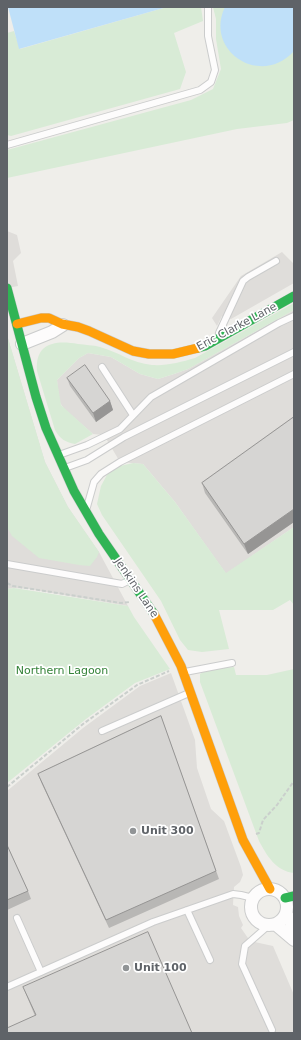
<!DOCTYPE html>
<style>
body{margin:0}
#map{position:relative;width:301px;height:1040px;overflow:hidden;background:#efeeea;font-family:"DejaVu Sans",sans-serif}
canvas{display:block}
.frame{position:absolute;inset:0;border:8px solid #5f6368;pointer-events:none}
</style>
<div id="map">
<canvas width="301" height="1040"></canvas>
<div class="frame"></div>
</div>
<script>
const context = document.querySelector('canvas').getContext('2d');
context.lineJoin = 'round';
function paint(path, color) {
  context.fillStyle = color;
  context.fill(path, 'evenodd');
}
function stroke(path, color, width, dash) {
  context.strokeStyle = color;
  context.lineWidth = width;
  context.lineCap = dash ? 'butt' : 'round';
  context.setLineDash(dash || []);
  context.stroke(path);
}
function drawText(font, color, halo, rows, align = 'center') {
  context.font = font + ' "DejaVu Sans",sans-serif';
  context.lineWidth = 3.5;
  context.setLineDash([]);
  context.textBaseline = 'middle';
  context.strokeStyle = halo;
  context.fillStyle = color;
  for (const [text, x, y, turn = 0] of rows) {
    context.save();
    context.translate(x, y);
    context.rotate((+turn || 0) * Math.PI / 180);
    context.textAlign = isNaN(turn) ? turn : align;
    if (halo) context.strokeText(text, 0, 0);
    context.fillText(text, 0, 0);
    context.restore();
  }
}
const industrial = new Path2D(`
 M7 231 17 235 21 253 13 261 18 286 7 288Z
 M282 252 294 264V283L231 319 222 316 217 326 212 318 241 276Z
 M294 310V527L226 574 175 502 143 464 120 462 104 435 93 434 64 409 59 401 57 380 79 358 88 353 111 357 140 374 158 379 174 374 188 369Z
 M7 335 45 462 68 507 99 552 128 606 29 589 14 588 7 589Z
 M171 673 195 740 197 768 211 809 224 821 241 867 243 875 240 882 234 887 233 905 238 907 239 916 243 925 241 928 250 941 273 946 294 995V1033H7V791L83 728 140 686Z`);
const green = new Path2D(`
 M167 7H201L203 21 174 33 186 72 180 89 11 136 7 135V33L14 31 20 49Z
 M213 7H294V120L287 123 237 129 7 178V150L191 100 213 89 221 69 216 39V19Z
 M294 303V310L188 369 174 374 158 379 140 374 111 357 88 353 79 358 57 380 61 405 93 434 75 444C65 442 60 439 55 430L37 371C35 343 55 340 78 344 85 345 93 345 100 347 119 352 131 363 152 365 167 366 181 362 195 358Z
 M7 335 45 462 68 507 99 552 97 557 90 566 79 565 39 558 12 536 7 527Z
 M133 463 143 464 175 502 226 573 294 527V605L290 600 273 610H219L229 649 202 652 188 650 180 640 161 601 102 515 97 504 101 486 108 473 120 466Z
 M14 588 128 606 134 617 170 669 135 683 86 719 7 783V589Z
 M234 667 236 675H267L294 669V873C276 871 267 856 259 841L200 682V674L206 670Z`);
const water = new Path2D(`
 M8 7H167L19 49Z
 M225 7H294V51C261 88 204 51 225 7Z`);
const path = new Path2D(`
 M7 583 13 586 121 603 130 602
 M7 787 83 724 137 685 169 671
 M256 834 259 833 263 820 277 805 294 781`);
const lane = new Path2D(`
 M7 145 200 90 211 82 215 70 208 36V7
 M219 333 243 281 248 277 276 261
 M102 367 133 415
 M59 455 87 445 120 429 151 397 279 323 294 316
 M65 468 87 460 124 437 294 352
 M87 507 94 482 101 474 120 462 294 374
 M7 564 122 584 130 580
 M185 672 232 663
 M102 731 189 693
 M187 910 210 960
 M17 918 41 972
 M269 925 245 946 242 964 272 1030
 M7 987 153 922 233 894 241 895 253 898`);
const street = new Path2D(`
 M22 344 52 332 63 325
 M251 907a18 18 0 1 1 36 0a18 18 0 1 1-36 0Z
 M286 913 294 928
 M275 924 294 940`);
const fast = new Path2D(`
 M7 288 36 397 46 428 74 491 99 534 154 614
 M198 348 205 346 294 296
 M285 898 294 896`);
const slow = new Path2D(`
 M17 324 41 318H49L62 324 78 327 89 331 133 351 149 354H173L198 348
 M154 614 181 666 243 840 270 889`);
const wall = new Path2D(`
 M67 378 110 401 113 410 96 422 70 386Z
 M294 417V522L248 554 205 493 202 483Z
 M161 716 219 879 109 928 41 782 38 774Z
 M7 845 28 891 31 899 7 910Z
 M23 987 192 1033 35 1016Z`);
const shadedWall = new Path2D(`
 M110 401 113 410 96 422 93 413Z
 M294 509V522L248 554 244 544Z`);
const building = new Path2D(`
 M85 365 110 401 93 413 67 378Z
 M294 417V509L244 544 202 483Z
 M161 716 216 871 106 920 38 774Z
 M7 845 28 891 7 900Z
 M148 932 192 1033H7V1028L36 1015 23 987Z`);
const markers = [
 [133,831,4,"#919496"],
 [126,968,4,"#919496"]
];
const streetNames = [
 ["Eric Clarke Lane",237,327,-28],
 ["Jenkins Lane",136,588,56]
];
const parkNames = [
 ["Northern Lagoon",62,671]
];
const poiNames = [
 ["Unit 300",141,831],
 ["Unit 100",134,968]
];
paint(industrial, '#dfddda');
paint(green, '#d8ebd6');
paint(water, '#bfe0f9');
stroke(lane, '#cbcccc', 8);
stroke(street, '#cbcccc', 14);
stroke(fast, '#cacacb', 10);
stroke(slow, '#cacacb', 10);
stroke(path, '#cacfcc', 2, [4, 2]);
stroke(lane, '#fdfcfc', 6);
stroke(street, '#fdfcfc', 12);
stroke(fast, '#30b455', 9);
stroke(slow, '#ff9f0a', 9);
paint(wall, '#b8b7b5');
paint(shadedWall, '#969594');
paint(building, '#d6d5d3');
stroke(building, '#969594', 1);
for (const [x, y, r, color] of markers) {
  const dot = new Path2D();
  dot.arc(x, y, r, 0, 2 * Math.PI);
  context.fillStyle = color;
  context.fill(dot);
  stroke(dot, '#fff', 1.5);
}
drawText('11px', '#5f6368', '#fff', streetNames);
drawText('11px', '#348238', '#fff', parkNames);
drawText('bold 11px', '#5f6368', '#fff', poiNames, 'left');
</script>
